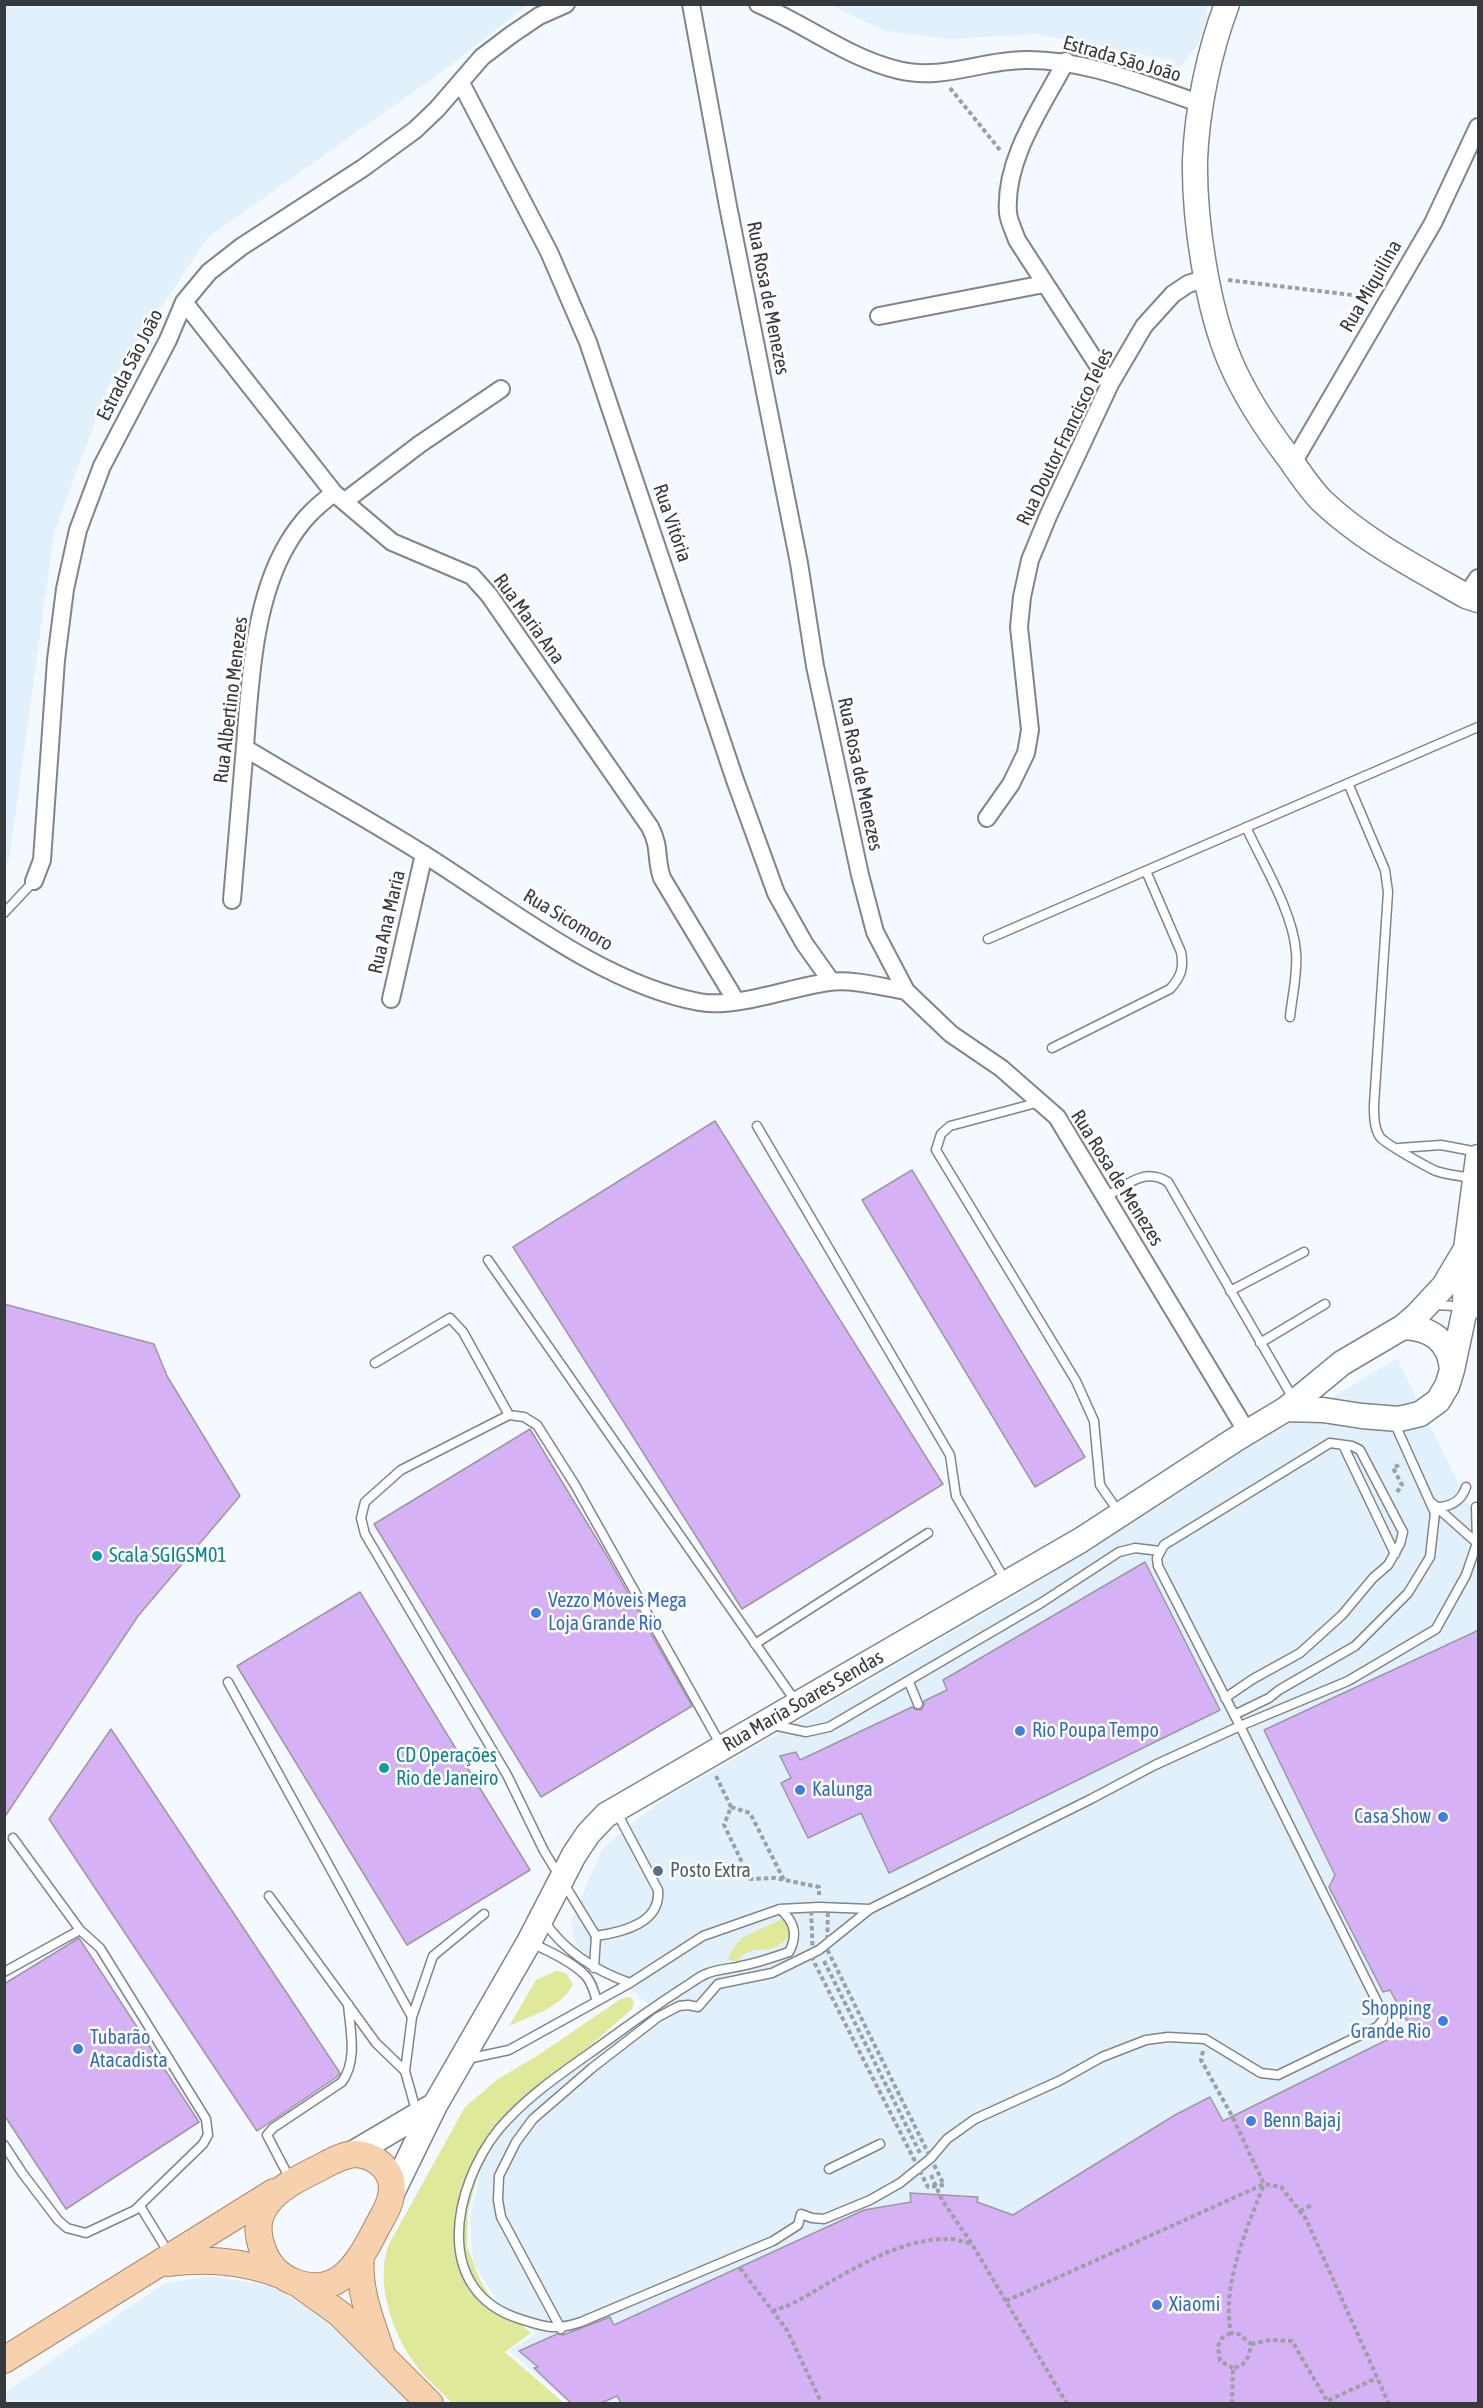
<!DOCTYPE html>
<meta charset="utf-8">
<style>
body{margin:0}
#map{position:relative;width:1483px;height:2408px;overflow:hidden;background:#f3f9fe;font-family:"Asap Condensed",sans-serif}
canvas{display:block}
.frame{position:absolute;inset:0;border:6px solid #373a3d;pointer-events:none}
</style>
<div id="map">
<canvas width="1483" height="2408"></canvas>
<div class="frame"></div>
</div>
<script>
const context = document.querySelector('canvas').getContext('2d');
context.lineJoin = 'round';
function paint(path, color) {
  context.fillStyle = color;
  context.fill(path, 'evenodd');
}
function stroke(path, color, width, dash) {
  context.strokeStyle = color;
  context.lineWidth = width;
  context.lineCap = dash ? 'butt' : 'round';
  context.setLineDash(dash || []);
  context.stroke(path);
}
function drawText(font, color, halo, rows, align = 'center') {
  context.font = font + ' "Asap Condensed",sans-serif';
  context.lineWidth = 5;
  context.setLineDash([]);
  context.textBaseline = 'middle';
  context.strokeStyle = halo;
  context.fillStyle = color;
  for (const [text, x, y, turn = 0] of rows) {
    context.save();
    context.translate(x, y);
    context.rotate((+turn || 0) * Math.PI / 180);
    context.textAlign = isNaN(turn) ? turn : align;
    if (halo) context.strokeText(text, 0, 0);
    context.fillText(text, 0, 0);
    context.restore();
  }
}
const built = new Path2D(`
 M5 4 528 5 439 74 207 238 107 389 54 533 9 861 5 866Z
 M1206 4 1207 17 1198 44 1179 69 1172 60 1036 34 950 39 885 31 831 5Z
 M1397 1358 1478 1523V2403H569L509 2351 536 2334 496 2299 473 2263 470 2217 481 2169 511 2119 618 2026 648 2004 606 1969 590 1960 574 1942 571 1921 602 1850 630 1825 661 1801 1000 1605 1081 1555 1166 1497Z
 M208 2276 273 2286 318 2313 368 2352 415 2404H5V2392L164 2284Z`);
const green = new Path2D(`
 M781 1919 787 1921 790 1931 789 1937C784 1941 779 1946 773 1948 759 1952 748 1946 738 1961L728 1960 731 1951 742 1938Z
 M556 1971 566 1973 573 1984C563 2007 530 2016 509 2026L536 1980Z
 M627 1997 632 1998 634 2003 632 2009 535 2093 503 2127 478 2175 468 2211 467 2247 480 2280 491 2298 531 2333 505 2352 564 2403 453 2404C443 2394 433 2384 423 2374 395 2343 373 2284 389 2244L465 2107 498 2079 537 2056 619 2000Z`);
const building = new Path2D(`
 M715 1121 943 1484 742 1609 513 1247Z
 M912 1170 1085 1457 1035 1487 862 1200Z
 M4 1304 154 1344 167 1376 240 1496 138 1616 4 1818Z
 M530 1429 607 1556 692 1706 541 1797 374 1524Z
 M1145 1562 1220 1710 889 1873 861 1813 808 1838 781 1783 791 1778 780 1756 796 1752 800 1760 912 1707 917 1710H921L924 1705V1701L947 1690 943 1680Z
 M360 1592 530 1870 407 1945 237 1666Z
 M1479 1630V2403H621L617 2396 601 2403H571L534 2368 538 2367 519 2351 557 2334 563 2335 610 2317 614 2325 864 2210 911 2202 910 2193 978 2197 977 2202 1013 2215 1175 2115 1210 2097 1223 2121 1411 2028 1390 1990 1383 1992 1329 1887 1335 1875 1264 1730Z
 M111 1729 340 2073 337 2077 257 2131 49 1819Z
 M79 1938 199 2122 66 2209 4 2115V1984Z`);
const path = new Path2D(`
 M950 88 1000 150
 M1228 280 1369 297
 M1397 1492 1402 1485 1393 1468 1399 1465
 M716 1776 731 1807 724 1825 750 1879 775 1878 819 1887V1895
 M731 1807 750 1813 784 1880
 M811 1907H828L827 1949 944 2185 928 2187 813 1960Z
 M824 1961 920 2153
 M1203 2051 1201 2060 1232 2116 1264 2184 1281 2187 1306 2219 1389 2404
 M931 2175 942 2200 972 2244 1067 2404
 M1300 2211 1312 2205
 M740 2268 787 2330 822 2404
 M1006 2301 1264 2184
 M772 2311C794 2305 811 2293 830 2282 865 2262 907 2238 948 2239 956 2239 964 2242 971 2244
 M1231 2333 1222 2338 1218 2346 1220 2361 1233 2368
 M1251 2344 1270 2340 1292 2341 1327 2401 1377 2378
 M1232 2404 1233 2368C1247 2366 1249 2356 1251 2344L1239 2334 1231 2333C1221 2285 1247 2229 1264 2184`);
const service = new Path2D(`
 M1348 783 1385 870 1388 892 1374 1105C1374 1116 1374 1128 1380 1137 1384 1143 1427 1167 1436 1171 1447 1175 1461 1176 1473 1178
 M1246 827C1263 864 1293 912 1296 952 1298 973 1292 997 1290 1017
 M4 913 34 881
 M988 939 1478 727
 M1052 1048 1170 989C1181 977 1184 968 1181 952L1146 871
 M1040 1102 950 1126 941 1134 936 1150 1076 1381 1094 1421 1100 1485 1120 1514
 M757 1126 950 1455 956 1496 1005 1580
 M1399 1148 1441 1145 1478 1152
 M1106 1197C1127 1185 1144 1167 1168 1182L1294 1400
 M488 1260 796 1702
 M1230 1291 1304 1252
 M1434 1305 1455 1306 1478 1314
 M1260 1343 1325 1304
 M375 1363 450 1318 463 1332 509 1415
 M1343 1445 1395 1554
 M1432 1503 1477 1543
 M1437 1507C1451 1507 1462 1500 1466 1487
 M755 1644 928 1533
 M228 1682 412 2017
 M909 1682 918 1704
 M1234 1715 1269 1698 1279 1690 1355 1646 1408 1593 1430 1557 1435 1513 1394 1422
 M773 1725 806 1732 829 1727 1041 1603 1119 1552 1135 1548 1160 1551
 M269 1896 376 2043 405 2071
 M780 1909C795 1922 798 1935 789 1952 774 1957 758 1963 741 1966 730 1969 716 1969 706 1974 698 1977 690 1984 683 1988 660 2003 637 2019 615 2035 576 2064 531 2091 499 2129 453 2186 431 2291 520 2319 545 2327 555 2331 581 2322L773 2241 798 2225 801 2214 812 2218 824 2219 870 2200 900 2183 931 2158 947 2139 975 2119 1059 2081 1102 2057 1146 2040 1168 2037 1205 2039 1261 2073 1278 2075 1377 2027 1383 2020V2014L1240 1726 1158 1566 1157 1558 1164 1545 1330 1443 1352 1446 1360 1450 1403 1532 1400 1544 1388 1565 1373 1578 1342 1615 1300 1653 1253 1679 1225 1698
 M544 1921C565 1952 596 1971 630 1983
 M596 1936C623 1932 661 1923 658 1890L616 1811
 M531 1943C547 1950 573 1963 585 1975 592 1982 594 1992 597 2001
 M594 1968 596 1936 544 1851 507 1775 365 1534 361 1518 365 1502 401 1470 509 1415 524 1417 537 1425 575 1485 722 1747
 M4 1972 80 1930 13 1838
 M467 2059 509 2050 630 1983 703 1936 780 1909 819 1907 870 1909 1091 1799 1155 1765 1240 1726 1348 1681 1436 1629 1466 1575 1477 1543 1476 1507
 M417 2114 405 2071 412 2017 433 1956 484 1914
 M4 2145 23 2174 58 2220 67 2228 86 2233 135 2210 203 2144 208 2135 206 2119 100 1948 80 1930
 M829 2169 880 2144
 M290 2179 267 2135 273 2128 342 2082C358 2060 350 2029 348 2004
 M140 2206 170 2255
 M561 2329 501 2217 498 2200 499 2176 516 2142 533 2119 592 2068 658 2017 679 2006 688 2005 698 2007 718 1984 772 1973 819 1950 870 1909`);
const minor = new Path2D(`
 M691 4 728 206 799 563 815 666 860 875 875 932 906 991 951 1034 1001 1068 1057 1117 1247 1432
 M758 4C805 24 848 58 898 70 942 81 983 60 1025 60 1086 59 1145 85 1202 104
 M1066 61C1042 107 1004 159 1008 213 1009 222 1014 231 1017 240L1110 384
 M461 83 549 252 588 342 735 780 776 893 804 943 831 981
 M184 302 334 493 392 542 472 576 489 595 650 827C661 848 655 858 662 878L736 1001
 M879 316 1044 284
 M1293 463 1433 223 1478 127
 M345 501 420 444 501 389
 M1466 596 1478 578
 M245 748C304 784 366 818 425 855 508 907 602 984 699 1002 736 1009 791 987 829 982 853 979 882 987 906 991
 M987 818 1011 784 1026 753 1030 730 1019 627 1022 597 1030 560 1049 514 1110 384 1144 326 1173 294 1188 284 1207 278
 M34 881 42 860 56 660 65 589 78 530 102 466 168 340 184 302 209 272 241 247 363 168 415 130 437 109 482 57 511 35 539 16 566 4
 M232 900C236 849 241 797 245 746 250 681 254 599 288 543 301 521 314 508 334 493
 M391 999 424 854`);
const secondary = new Path2D(`
 M1227 4C1209 52 1197 109 1195 160 1194 219 1207 307 1230 361 1245 396 1266 428 1289 458 1299 472 1310 489 1322 501 1364 541 1417 568 1466 596L1478 600
 M1403 1327C1430 1328 1450 1340 1452 1370
 M1286 1409 1323 1410 1362 1416 1399 1419 1420 1414 1438 1401 1447 1386 1452 1370 1465 1309 1466 1249 1478 1157
 M352 2154 435 2105
 M391 2195 435 2105 529 1942 574 1855 588 1834 606 1815 1081 1540 1236 1439 1286 1409 1342 1363 1403 1327 1417 1315 1444 1286 1466 1249`);
const primary = new Path2D(`
 M355 2154C377 2155 396 2172 391 2196 389 2208 381 2219 376 2229 359 2262 339 2299 294 2282 279 2276 268 2264 263 2250 245 2205 285 2185 317 2169 329 2163 341 2155 355 2154Z
 M361 2257C358 2290 371 2321 381 2351
 M167 2263C208 2258 243 2261 281 2275
 M297 2283 340 2314 430 2404
 M4 2360 274 2192`);
const markers = [
 [97,1556,6,"#0f9aa8"],
 [536,1613,6,"#3f7fe0"],
 [1020,1731,6,"#3f7fe0"],
 [384,1768,6,"#0f9aa8"],
 [800,1790,6,"#3f7fe0"],
 [1443,1817,6,"#3f7fe0"],
 [658,1871,6,"#5c6f8a"],
 [1443,2021,6,"#3f7fe0"],
 [78,2049,6,"#3f7fe0"],
 [1251,2121,6,"#3f7fe0"],
 [1157,2305,6,"#3f7fe0"]
];
const streetNames = [
 ["Estrada São João",1122,59,16],
 ["Rua Miquilina",1371,286,-60],
 ["Rua Rosa de Menezes",768,298,79],
 ["Estrada São João",130,365,-63],
 ["Rua Doutor Francisco Teles",1065,437,-64],
 ["Rua Vitória",672,523,71],
 ["Rua Maria Ana",529,619,54],
 ["Rua Albertino Menezes",231,700,-83],
 ["Rua Rosa de Menezes",860,774,78],
 ["Rua Sicomoro",568,920,31],
 ["Rua Ana Maria",387,922,-77],
 ["Rua Rosa de Menezes",1117,1178,58],
 ["Rua Maria Soares Sendas",803,1701,-30]
];
const cultureNames = [
 ["Scala SGIGSM01",109,1556],
 ["CD Operações",396,1756],
 ["Rio de Janeiro",396,1779]
];
const shopNames = [
 ["Vezzo Móveis Mega",548,1601],
 ["Loja Grande Rio",548,1624],
 ["Rio Poupa Tempo",1032,1731],
 ["Kalunga",812,1790],
 ["Casa Show",1431,1817,"right"],
 ["Shopping",1431,2009,"right"],
 ["Grande Rio",1431,2032,"right"],
 ["Tubarão",90,2038],
 ["Atacadista",90,2061],
 ["Benn Bajaj",1263,2121],
 ["Xiaomi",1169,2305]
];
const serviceNames = [
 ["Posto Extra",670,1871]
];
paint(built, '#e1f0fb');
paint(green, '#dfe999');
paint(building, '#d7b1f6');
stroke(building, '#9c98a0', 1.5);
stroke(service, '#7e868b', 11);
stroke(minor, '#7e868b', 20);
stroke(secondary, '#7e868b', 27);
stroke(primary, '#b18763', 28);
stroke(path, '#9ba0a4', 4, [4.5, 3]);
stroke(service, '#fff', 8);
stroke(minor, '#fff', 16);
stroke(secondary, '#fff', 24);
stroke(primary, '#f7d0ae', 26);
for (const [x, y, r, color] of markers) {
  const dot = new Path2D();
  dot.arc(x, y, r, 0, 2 * Math.PI);
  context.fillStyle = color;
  context.fill(dot);
  stroke(dot, '#fff', 2);
}
drawText('20px', '#373a3d', '#fff', streetNames);
drawText('20px', '#0d838f', '#fff', cultureNames, 'left');
drawText('20px', '#366cbe', '#fff', shopNames, 'left');
drawText('20px', '#4e5e75', '#fff', serviceNames, 'left');
</script>
